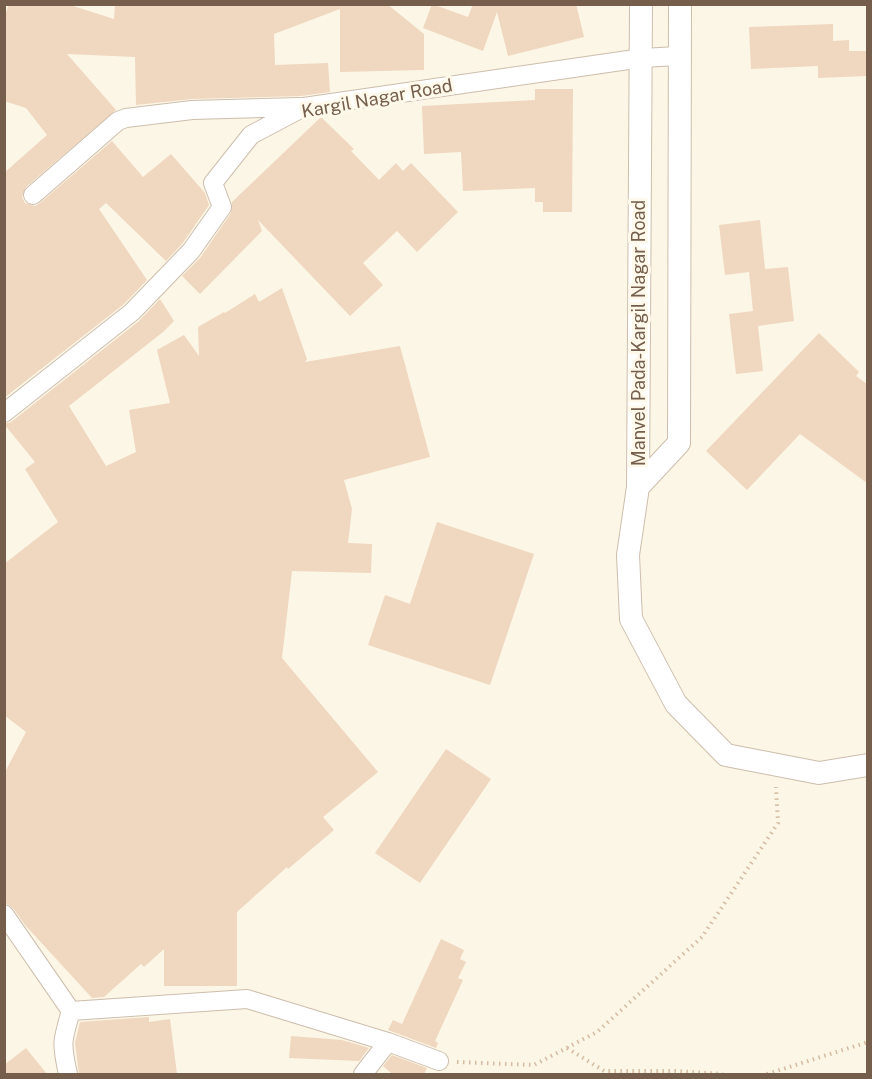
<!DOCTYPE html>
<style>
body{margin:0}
#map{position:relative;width:872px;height:1079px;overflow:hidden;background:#fcf6e6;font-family:"Public Sans",sans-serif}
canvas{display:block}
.frame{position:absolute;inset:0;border:6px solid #755e4b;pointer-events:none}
</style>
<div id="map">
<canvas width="872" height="1079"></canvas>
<div class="frame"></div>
</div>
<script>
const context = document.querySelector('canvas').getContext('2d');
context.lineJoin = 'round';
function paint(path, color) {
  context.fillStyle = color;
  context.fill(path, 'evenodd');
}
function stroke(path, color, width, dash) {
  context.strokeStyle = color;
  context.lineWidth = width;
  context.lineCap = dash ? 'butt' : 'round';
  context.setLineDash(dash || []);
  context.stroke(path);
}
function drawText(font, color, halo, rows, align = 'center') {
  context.font = font + ' "Public Sans",sans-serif';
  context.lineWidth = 6;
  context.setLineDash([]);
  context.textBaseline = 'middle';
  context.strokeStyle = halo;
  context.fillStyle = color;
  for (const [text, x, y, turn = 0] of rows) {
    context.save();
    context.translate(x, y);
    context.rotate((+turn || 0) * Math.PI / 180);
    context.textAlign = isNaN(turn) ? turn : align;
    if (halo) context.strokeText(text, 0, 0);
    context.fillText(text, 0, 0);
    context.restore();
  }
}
const building = new Path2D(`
 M9 4H67L114 19 115 4H387L424 34V70L340 72V9L274 34 275 65 328 63 330 92 301 96 192 99 136 105 135 57 67 54 116 110 26 187 22 197 25 203 35 206 40 203 112 141 143 177 171 154 205 193 209 205 182 244 166 261 106 203 99 209 147 280 124 304 4 398V173L47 135 26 108 4 101V18Z
 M432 4 468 17 473 4H576L584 37 508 56 497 12 483 51 423 28Z
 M833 24V41L849 40V51H867V76L818 78V66L751 69 749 27Z
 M535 89H573L572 212H543V202H535V188L463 191 461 152 424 154 422 106 535 100Z
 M321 117 354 149 351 151 379 180 396 163 403 171 411 163 458 212 417 252 397 231 363 263 383 285 350 316 258 220 262 231 200 294 182 276 200 258 231 213 232 202Z
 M760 220 765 269 788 267 794 321 758 326 763 371 736 374 729 314 753 311 749 272 725 275 719 225Z
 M282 288 307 359 305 362 400 346 430 457 344 480 352 509 348 543 372 544 371 573 292 571 282 658 378 772 323 817 334 830 288 869 287 867 237 912V986H164V949L144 967 141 964 104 997 92 998 25 925 13 908 4 902V774L26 732 4 715V564L58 522 25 469 35 462 4 424 11 422 139 321 160 299 174 321 163 332 69 406 106 466 136 452 129 410 170 403 157 350 184 335 199 356 198 327 224 312 225 313 255 294 259 302Z
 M819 333 859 372 856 376 867 384V483L800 434 747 490 706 451Z
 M437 522 534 554 490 685 368 645 385 595 410 604Z
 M446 749 491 779 420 883 375 853Z
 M441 939 464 950 460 959 466 962 458 978 463 980 435 1041 438 1043 436 1048 388 1030 393 1020 402 1024Z
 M149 1017V1022L170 1019 177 1074H79L75 1043 80 1022Z
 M291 1036 342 1040 369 1048 359 1061 289 1058Z
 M26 1048 47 1074H4V1065Z
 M392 1055 427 1068 424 1074H392L383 1066Z`);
const path = new Path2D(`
 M567 1048 604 1071H675L723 1074
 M457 1062 534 1065 597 1032 702 937 778 823 776 787
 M767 1074 868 1042`);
const minor = new Path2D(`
 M33 195 118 121 126 118 192 110 299 107
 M4 413 132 312 191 251 222 207 213 183 251 135 304 107 642 58 678 56
 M4 914 71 1011 247 999 388 1042 439 1061
 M68 1074C61 1043 62 1041 71 1011
 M363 1074 388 1042`);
const tertiary = new Path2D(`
 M641 4 638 487 628 555 631 619 676 704 726 755 819 773 868 765
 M638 487 679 443 680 4`);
const streetNames = [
 ["Kargil Nagar Road",377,99,-10],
 ["Manvel Pada-Kargil Nagar Road",639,333,-90]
];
paint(building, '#f0d7bf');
stroke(minor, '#cdbead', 20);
stroke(tertiary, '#cdbead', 24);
stroke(path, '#d5bba1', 4, [1.5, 4.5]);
stroke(minor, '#fff', 18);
stroke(tertiary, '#fff', 22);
drawText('18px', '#755e4b', '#fff9ec', streetNames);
</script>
